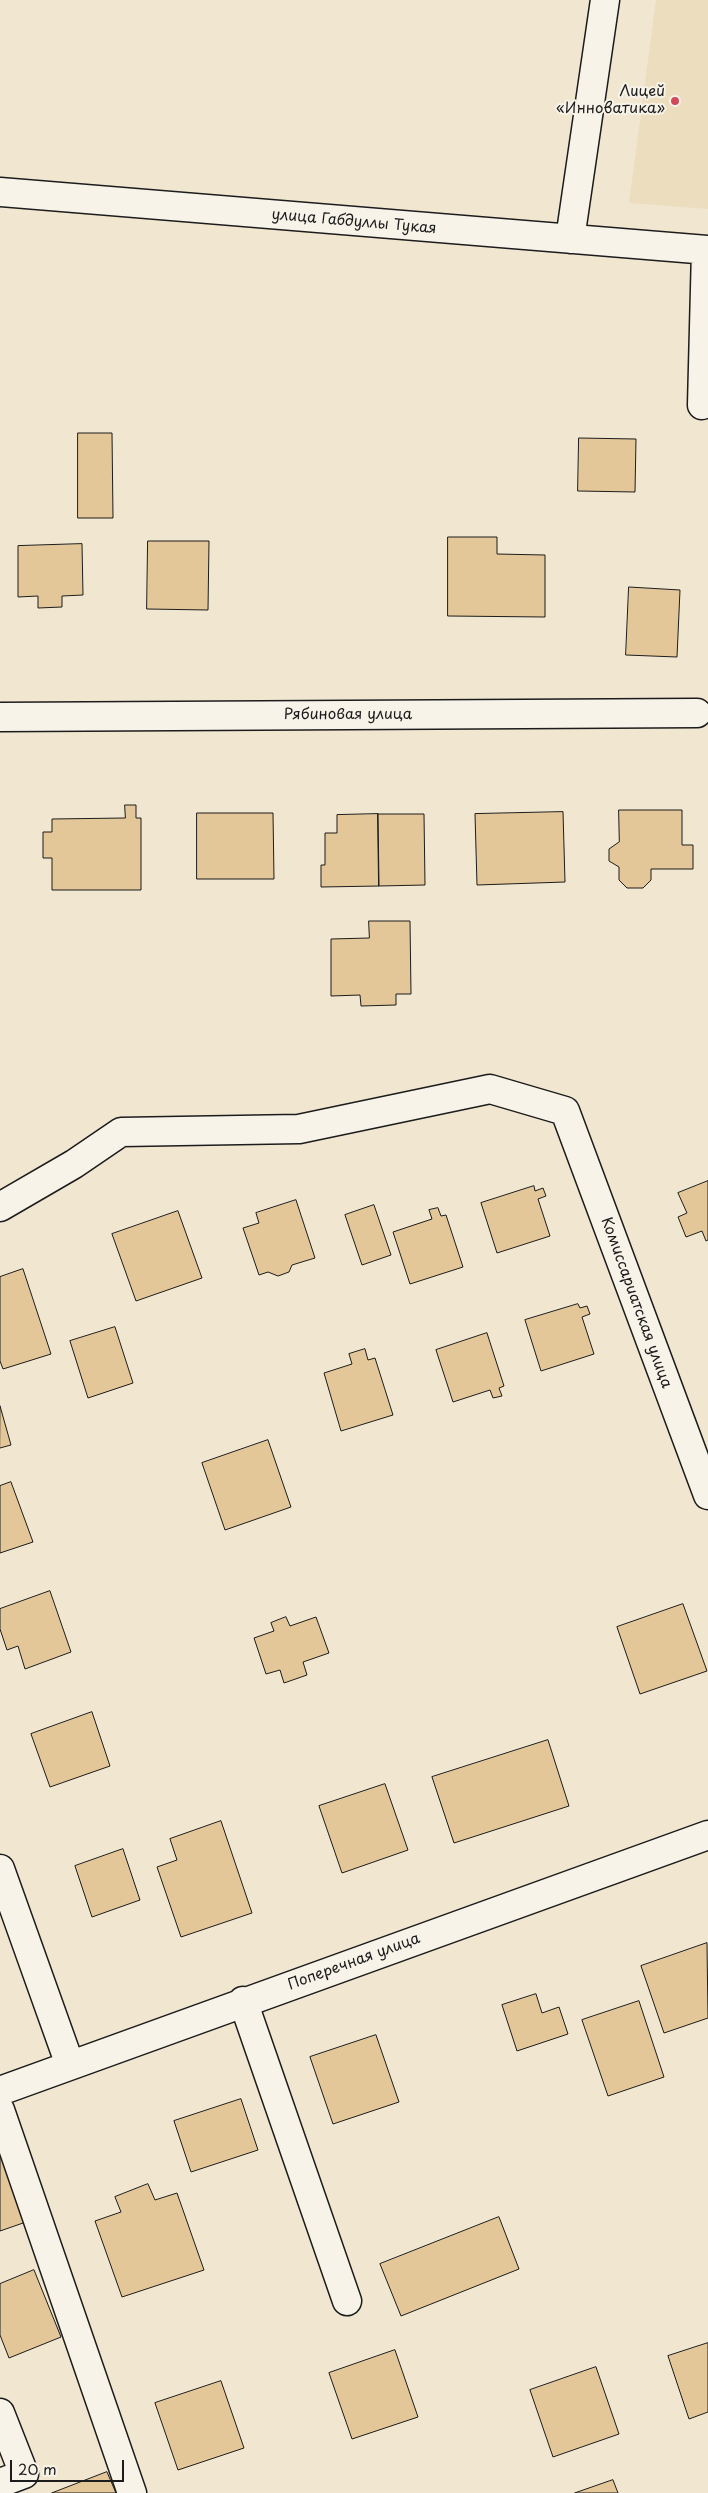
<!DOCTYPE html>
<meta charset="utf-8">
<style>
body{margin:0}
#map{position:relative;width:708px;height:2493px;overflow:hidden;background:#f1e6d0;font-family:"Playpen Sans",sans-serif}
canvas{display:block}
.scale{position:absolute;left:10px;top:2460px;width:114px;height:22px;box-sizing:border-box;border:2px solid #1c1c1c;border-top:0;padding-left:6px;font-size:15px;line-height:18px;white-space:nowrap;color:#1c1c1c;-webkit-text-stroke:4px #f7f3e8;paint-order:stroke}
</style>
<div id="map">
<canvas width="708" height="2493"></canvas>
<div class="scale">20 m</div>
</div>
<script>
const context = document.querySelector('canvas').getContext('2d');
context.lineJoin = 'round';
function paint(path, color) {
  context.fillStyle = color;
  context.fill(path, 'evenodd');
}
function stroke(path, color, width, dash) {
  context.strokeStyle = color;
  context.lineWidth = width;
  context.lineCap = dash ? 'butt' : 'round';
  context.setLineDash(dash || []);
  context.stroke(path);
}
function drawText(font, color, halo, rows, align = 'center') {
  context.font = font + ' "Playpen Sans",sans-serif';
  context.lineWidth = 4;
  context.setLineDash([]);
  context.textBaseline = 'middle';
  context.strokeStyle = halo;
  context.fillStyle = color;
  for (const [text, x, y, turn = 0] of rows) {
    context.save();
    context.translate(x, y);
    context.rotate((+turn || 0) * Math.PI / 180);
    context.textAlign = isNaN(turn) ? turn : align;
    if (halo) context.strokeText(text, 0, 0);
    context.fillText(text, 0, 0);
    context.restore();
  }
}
const built = new Path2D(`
 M656 0H708V209L629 203Z`);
const building = new Path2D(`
 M78 433H112L113 518H78Z
 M579 438 636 439 635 492 578 491Z
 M448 537H497V554L545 555V617L448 616Z
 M148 541H209L208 610 147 609Z
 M82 544 83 595 62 596V607L38 608V596L18 597V546Z
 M629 587 680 590 677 657 626 655Z
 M125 805H136V818H141V890H52V858H43V832H52V819L125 818Z
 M619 810H682V845H693V869H651V880L643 888H627L619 880V867L609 861V849L619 842Z
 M563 812 565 882 477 885 475 814Z
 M197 813H273L274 879H197Z
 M378 814H424L425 885 379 886Z
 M378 814 379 886 321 887V865H325V833H337V815Z
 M369 921H410L411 994H396V1005L361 1006 360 995 331 996V939L369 938Z
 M708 1181V1240L706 1241 702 1231 686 1237 678 1217 687 1213 678 1193Z
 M534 1186 535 1191 543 1188 546 1196 538 1199 550 1236 497 1253 481 1203Z
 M296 1200 315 1258 292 1265 289 1272 278 1276 268 1272 259 1275 243 1228 259 1223 256 1213Z
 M374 1205 391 1255 362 1265 345 1215Z
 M438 1208 441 1216 446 1215 463 1267 410 1284 393 1232 432 1219 429 1210Z
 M178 1211 202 1278 136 1301 112 1234Z
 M23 1269 51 1354 3 1369 0 1361V1277Z
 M578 1304 580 1308 587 1306 590 1314 582 1317 594 1354 541 1371 525 1320Z
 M115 1327 133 1383 88 1398 70 1341Z
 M487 1333 504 1386 499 1388 502 1396 493 1398 490 1390 453 1402 436 1350Z
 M365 1349 368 1360 375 1358 393 1415 341 1431 324 1373 352 1364 349 1354Z
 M0 1406 11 1445 0 1448Z
 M268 1440 291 1507 225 1530 202 1463Z
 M11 1482 33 1542 0 1553V1486Z
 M50 1591 71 1652 25 1669 18 1646 7 1650 0 1629V1609Z
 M683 1604 707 1671 640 1694 617 1627Z
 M286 1617 290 1626 316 1617 329 1653 303 1662 307 1675 284 1683 280 1670 266 1674 254 1638 274 1631 271 1623Z
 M92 1712 110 1766 50 1787 31 1734Z
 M548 1740 569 1806 454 1843 432 1777Z
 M385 1784 408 1850 342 1873 319 1806Z
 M221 1821 252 1913 181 1937 157 1867 177 1860 170 1839Z
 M123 1849 140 1900 92 1917 75 1866Z
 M707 1943 708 2018 664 2033 641 1966Z
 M536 1994 542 2013 559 2007 568 2034 517 2051 502 2005Z
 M639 2001 664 2077 608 2096 582 2020Z
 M376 2035 399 2102 333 2124 310 2057Z
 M241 2099 258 2150 191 2172 174 2121Z
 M3 2155 26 2222 0 2231V2156Z
 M148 2184 155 2200 177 2193 204 2270 122 2297 95 2221 121 2212 115 2197Z
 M499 2217 519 2269 401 2316 380 2264Z
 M34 2270 61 2337 9 2358 0 2335V2284Z
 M708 2343V2412L689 2419 668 2356Z
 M395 2350 418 2417 352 2439 329 2373Z
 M596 2367 619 2434 553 2457 530 2390Z
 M221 2381 244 2448 178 2470 155 2403Z
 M107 2472 116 2493H52Z
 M613 2480 618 2493H575Z`);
const minor = new Path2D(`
 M0 192 708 250
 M570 239 605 0
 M702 405 706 250
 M0 717 697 713
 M0 1207 74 1164 121 1132 299 1129 490 1089 565 1111 708 1495
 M0 1869 70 2065
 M243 2001 347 2301
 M0 2091 708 1835
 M0 2110 132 2493
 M0 2413 24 2474 0 2483`);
const markers = [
 [675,101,5,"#d1495b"]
];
const poiNames = [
 ["Лицей",665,92],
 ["«Инноватика»",665,109]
];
const streetNames = [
 ["улица Габдуллы Тукая",354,222,5],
 ["Рябиновая улица",348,715],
 ["Комиссариатская улица",636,1303,70],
 ["Поперечная улица",354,1962,-20]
];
paint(built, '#edddbf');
paint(building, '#e4c798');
stroke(building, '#1c1c1c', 1);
stroke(minor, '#1c1c1c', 31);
stroke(minor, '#f7f3e8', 28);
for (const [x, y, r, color] of markers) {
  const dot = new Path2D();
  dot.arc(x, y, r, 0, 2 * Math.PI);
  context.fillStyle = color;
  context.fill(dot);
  stroke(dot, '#f7f3e8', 2);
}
drawText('15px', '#1c1c1c', '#f7f3e8', poiNames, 'right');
drawText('15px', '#1c1c1c', '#f7f3e8', streetNames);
</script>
